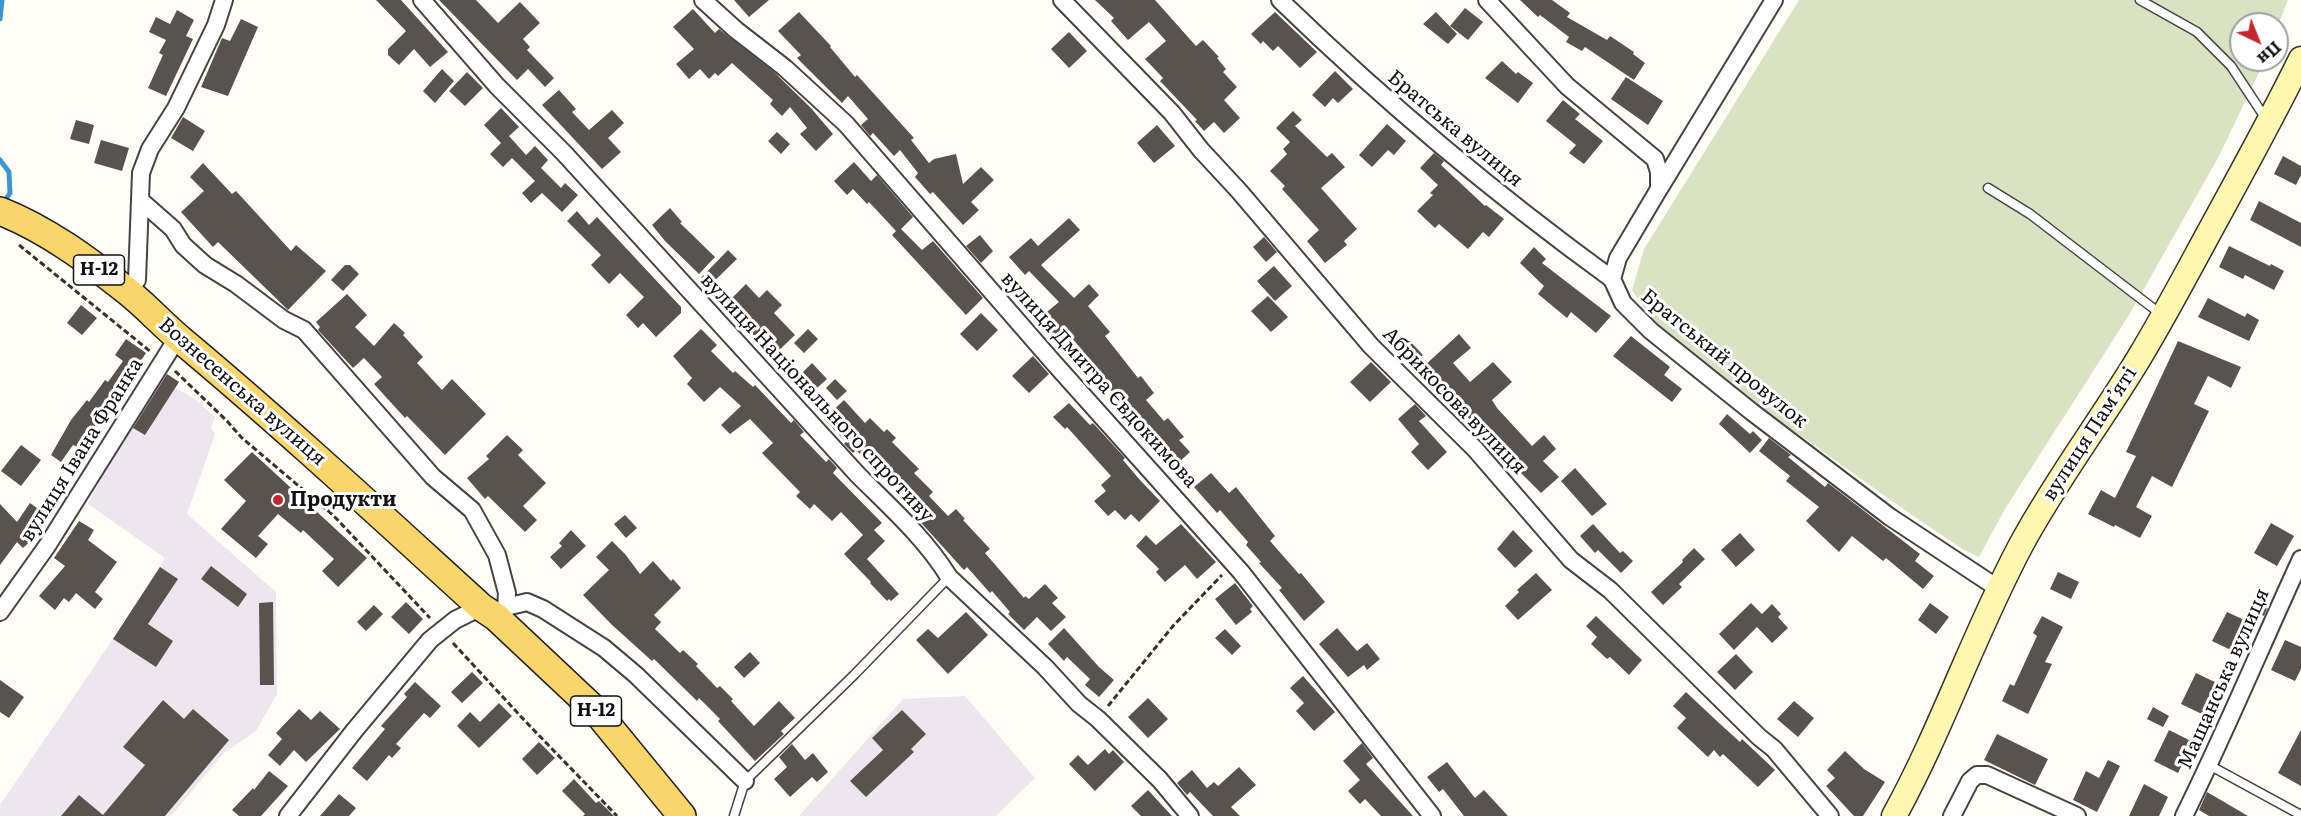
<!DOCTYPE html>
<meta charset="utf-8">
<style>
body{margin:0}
#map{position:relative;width:2301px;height:816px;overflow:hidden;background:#fffdf5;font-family:Literata,serif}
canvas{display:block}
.north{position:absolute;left:2229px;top:12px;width:60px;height:60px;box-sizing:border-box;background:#fff;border:2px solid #a0a0a0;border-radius:50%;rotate:137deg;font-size:16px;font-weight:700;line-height:24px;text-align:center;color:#111}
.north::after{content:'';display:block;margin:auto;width:21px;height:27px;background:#c4262e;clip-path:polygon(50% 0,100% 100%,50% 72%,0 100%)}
</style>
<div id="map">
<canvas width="2301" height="816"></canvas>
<div class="north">Пн</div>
</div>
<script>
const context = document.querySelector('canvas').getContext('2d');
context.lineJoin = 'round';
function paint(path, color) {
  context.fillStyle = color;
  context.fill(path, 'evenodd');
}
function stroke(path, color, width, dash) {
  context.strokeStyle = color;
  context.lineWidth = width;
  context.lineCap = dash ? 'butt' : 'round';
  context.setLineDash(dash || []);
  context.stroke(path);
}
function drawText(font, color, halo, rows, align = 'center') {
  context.font = font + ' Literata,serif';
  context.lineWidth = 6;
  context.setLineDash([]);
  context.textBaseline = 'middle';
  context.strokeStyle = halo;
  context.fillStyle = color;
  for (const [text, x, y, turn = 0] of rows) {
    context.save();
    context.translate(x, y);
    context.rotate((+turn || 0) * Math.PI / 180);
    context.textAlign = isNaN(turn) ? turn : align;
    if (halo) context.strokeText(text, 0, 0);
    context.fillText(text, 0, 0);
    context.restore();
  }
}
const industrial = new Path2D(`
 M163 372 179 382 176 388 195 399 215 417 211 427 215 434 187 514 276 592 277 694 256 731 224 753 171 816H0V805L113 639 165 558 88 504 129 425Z
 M965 696 1035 778 996 816H799L903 699Z`);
const cemetery = new Path2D(`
 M1799 0H2288L2277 28V24H2241V60H2265L2218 158 2129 315 2005 509 1979 557 1964 550C1911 515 1859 478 1807 440 1746 397 1672 356 1632 290L1644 249Z`);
const stream = new Path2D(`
 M0 19 2 0
 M0 160 9 172 10 193 3 204`);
const building = new Path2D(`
 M376 0H401L448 52 430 67 414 49 399 65 388 55V49L406 31Z
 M439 0H476L498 23 520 2 540 23 523 39 530 47 527 50 554 78 545 87 528 69 517 80Z
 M734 0H769L749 17Z
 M1095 0H1155L1196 46 1203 40 1219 57 1217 58 1226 69 1223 72 1237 87 1224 100 1240 118 1224 133 1214 122 1204 131 1195 121 1197 120 1160 81 1163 78 1145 59 1166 41 1149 22 1128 40 1111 21 1114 18Z
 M1520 0H1552L1570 13 1567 17 1607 40 1610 36 1634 52 1633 54 1645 63 1634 80 1585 47 1582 51 1566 42 1569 37 1540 15 1538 17Z
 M1465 8 1483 22 1468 40 1450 26Z
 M693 9 715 33 719 29 774 72 811 108 833 134 816 151 800 134 807 128 790 107 782 116 770 104 773 100 732 63 718 76 715 73 709 79 700 69 689 79 676 64 694 49 673 27Z
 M177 10 194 20 186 36 193 39 166 96 148 88 163 55 159 53 166 40 149 32 156 17 170 24Z
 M799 12 831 46 830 47 855 77 857 75 914 138 911 140 929 163 934 159 956 154 963 184 981 167 994 180 971 202 979 210 963 225 933 192 930 194 915 177 918 173 900 150 894 156 873 133 870 136 861 125 868 119 848 96 842 103 797 58 801 55 778 31Z
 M1275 12 1317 52 1300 68 1278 46 1273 51 1263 41 1261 44 1251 34Z
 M1436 12 1457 34 1448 44 1423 24Z
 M241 19 258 27 228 96 201 87 222 38 230 41Z
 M1069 32 1087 51 1069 68 1051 49Z
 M1502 61 1516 74 1518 72 1533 83 1518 103 1485 78Z
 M442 69 454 81 435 103 423 91Z
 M1335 71 1353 89 1338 103 1333 98 1325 107 1312 95Z
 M467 72 483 88 465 106 449 91Z
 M1626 77 1663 101 1648 125 1611 99Z
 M559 90 576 109 572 112 589 130 612 110 624 123 608 138 621 152 602 169 542 105Z
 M1563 100 1580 114 1575 119 1603 141 1584 164 1569 153 1576 145 1546 121Z
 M501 108 519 127 509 136 526 155 535 146 548 160 541 168 561 188 565 183 578 195 562 212 542 193 531 203 522 193 535 181 512 158 503 167 490 154 501 143 484 125Z
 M1293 111 1302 120 1295 126 1327 157 1332 153 1345 167 1321 188 1357 229 1344 241 1347 245 1325 263 1307 241 1319 230 1282 189 1285 186 1270 171 1287 154 1283 149 1290 142 1276 128Z
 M183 117 205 131 193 151 171 138Z
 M76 120 94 125 89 144 70 139Z
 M1387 124 1406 141 1394 155 1388 150 1372 167 1359 155Z
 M1157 125 1175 146 1154 163 1137 143Z
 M777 132 790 144 781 154 768 141Z
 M101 140 129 148 122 171 94 163Z
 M1434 153 1444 161 1441 165 1485 206 1486 205 1504 219 1489 237 1483 232 1468 249 1439 224 1435 228 1417 211 1433 195 1430 193 1438 185 1420 168Z
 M2283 156 2301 166V175L2296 185 2274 174Z
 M854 162 871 181 877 175 913 217 901 229 922 250 933 241 983 298 966 315 892 235 896 231 869 202 867 204 853 189 847 195 834 181Z
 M203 163 232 194 236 191 291 251 296 245 326 271 288 310 218 242 213 247 181 212 204 191 190 177Z
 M2259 201 2301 223V247L2250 220Z
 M670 208 682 222 680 223 715 257 699 274 665 241 652 225Z
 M577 211 589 225 597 217 681 307V313L656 337 643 323 638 328 626 315 644 297 620 273 609 284 591 265 601 255 567 221Z
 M1069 218 1080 230 1041 265 1074 298 1089 284 1099 295 1088 306 1110 332 1105 336 1138 378 1141 376 1154 393 1146 400 1164 421 1168 418 1184 437 1179 440 1190 452 1175 466 1104 382 1100 385 1088 370 1085 372 1074 358 1083 351 1064 329 1053 338 1037 320 1059 302 1029 271 1025 275 1009 257 1031 238 1038 246Z
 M980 235 993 251 981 263 966 246Z
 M1264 237 1277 252 1266 262 1253 247Z
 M2229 246 2270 266 2271 264 2284 271 2274 290 2245 275 2243 279 2219 267Z
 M1534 247 1546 259 1542 263 1611 316 1596 333 1571 312 1567 318 1538 294 1544 286 1520 263Z
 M728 250 737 259 707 288 699 280Z
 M345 265H350L359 274 343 291 331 280Z
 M1274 266 1292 286 1275 301 1257 281Z
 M746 284 759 298 767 290 782 305 774 313 795 335 773 356 725 305Z
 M347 294 367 315 355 327 374 346 394 323 405 333 403 335 423 357 417 363 442 390 452 379 486 414 445 455 407 416 405 418 374 384 382 377 364 358 353 368 318 330 320 327 316 322Z
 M1268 296 1288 317 1271 332 1251 311Z
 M2208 298 2245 317 2247 313 2259 320 2249 341 2198 317Z
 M81 305 97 318 82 335 67 323Z
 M981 313 998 330 977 351 960 334Z
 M701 329 717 345 711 351 733 373 735 371 753 387 755 385 791 423 794 420 804 432 800 435 826 462 829 459 837 468 833 473 882 523 874 530 885 541 867 559 899 594 891 601 889 599 887 601 870 583 871 582 844 554 863 535 841 512 832 521 814 504 810 509 796 496 800 492 762 453 773 443 750 419 730 434 721 425 741 406 720 387 704 402 687 384 692 378 673 356Z
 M808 329 818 339 804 353 794 343Z
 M1459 334 1471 348 1453 363 1470 382 1493 362 1512 382 1492 400 1497 408 1532 446 1544 435 1556 449 1543 461 1559 477 1541 493 1489 441 1423 367Z
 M1631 336 1670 367 1664 375 1682 389 1672 402 1613 356Z
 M126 339 146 353 132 374 130 373 104 415 78 447 73 445 61 462 51 455 71 420 87 400 89 402 105 380 108 382 123 361 115 355Z
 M1408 339 1423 355 1411 366 1396 350Z
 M2178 341 2241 367 2231 388 2208 376 2194 404 2209 411 2172 487 2152 476 2136 507 2152 516 2140 538 2115 525 2114 527 2088 514 2101 490 2115 498 2136 456 2126 452Z
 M1033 356 1049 374 1029 393 1012 376Z
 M1371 362 1391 382 1370 402 1350 382Z
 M812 363 827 379 808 396 796 384 801 378 799 376Z
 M167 374 179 382 145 435 133 428Z
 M835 379 847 391 837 400 826 388Z
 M844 400 865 423 870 418 884 432 887 429 896 438 892 442 919 469 914 473 933 492 929 496 948 516 956 509 965 519 963 520 990 549 985 553 1024 598 1025 596 1029 599 1045 584 1058 598 1052 603 1066 617 1051 631 1037 617 1024 630 1008 614 1010 612 992 591 990 593 967 567 964 570 962 568 915 516 919 512 856 450 853 453 844 444 846 442 824 419Z
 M1069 403 1090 425 1093 423 1125 458 1123 460 1140 480 1160 501 1139 522 1131 514 1125 520 1115 510 1108 516 1094 501 1106 491 1101 485 1111 476 1067 427 1065 429 1053 417Z
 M1415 404 1426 416 1419 421 1447 452 1428 470 1411 452 1419 444 1398 419Z
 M1727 414 1750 434 1753 431 1762 440 1750 453 1719 424Z
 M507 435 523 450 518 455 546 483 523 506 537 520 525 532 488 496 485 499 467 478 489 459 486 456Z
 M1769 438 1791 455 1788 457 1825 487 1828 483 1920 554 1915 561 1934 576 1923 589 1886 558 1883 561 1852 536 1839 552 1806 521 1819 507 1786 481 1790 476 1759 451Z
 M21 445 41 460 21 486 1 471Z
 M252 452 367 558 338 587 322 571 334 559 303 530 301 533 278 514 258 536 268 544 256 558 221 529 246 501 224 480Z
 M1575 468 1607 504 1592 516 1561 481Z
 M1211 473 1229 493 1236 487 1275 536 1270 541 1299 574 1301 573 1325 602 1304 621 1279 590 1282 588 1259 563 1261 562 1246 545 1248 542 1220 510 1217 513 1194 487Z
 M30 503 48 516 38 531 40 532 23 548 17 542 0 565V504L17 522Z
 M625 515 637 528 626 538 614 524Z
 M79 521 94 530 88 540 117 562 95 592 103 599 95 609 76 593 69 602 64 598 55 610 39 596 65 566 54 558Z
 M2271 523 2294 536 2277 566 2254 553Z
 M1181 524 1216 562 1197 579 1185 565 1165 582 1156 572 1159 569 1136 546 1146 535 1156 545Z
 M1593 524 1620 553 1623 551 1633 561 1621 573 1598 550 1595 553 1580 536Z
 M571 530 586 546 561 569 550 557 562 546 559 543Z
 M1513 530 1533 551 1515 568 1497 549Z
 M1740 533 1755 550 1736 567 1721 550Z
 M612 541 625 554 640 574 653 561 671 581 673 579 681 588 654 615 661 622 655 629 680 653 683 650 698 664 696 666 717 688 720 686 733 699 731 701 754 726 779 701 795 718 781 731 784 734 755 761 718 721 720 719 699 698 697 701 654 659 652 661 611 624 583 595 609 570 596 557Z
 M1694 548 1705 559 1679 584 1682 587 1663 605 1651 592 1683 562 1682 560Z
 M211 566 247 594 238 607 201 579Z
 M160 567 178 579 148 624 173 641 156 667 113 639Z
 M2058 572 2079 582 2071 599 2050 589Z
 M1536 573 1552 590 1518 620 1505 606 1519 592 1517 590Z
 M1235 583 1253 606 1250 609 1252 612 1236 625 1215 599Z
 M2259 598 2269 604 2264 616 2252 610Z
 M273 602 274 685H260L259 603Z
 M406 602 423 619 409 634 391 617Z
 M1751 603 1762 614 1772 604 1781 614 1778 617 1788 628 1772 643 1757 627 1734 650 1719 634Z
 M1930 603 1949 617 1936 634 1918 620Z
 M374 605 383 614 366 631 357 622Z
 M966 612 988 635 948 674 916 640 928 629 938 638Z
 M2227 612 2251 623 2237 653 2212 641Z
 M1596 616 1642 660 1629 675 1610 657 1607 659 1591 644 1597 637 1586 626Z
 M2042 616 2063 627 2045 662 2052 664 2028 714 2002 701 2010 684 2014 686 2037 636 2033 633Z
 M1064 628 1099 667 1114 680 1099 697 1085 685 1090 679 1067 657 1064 661 1048 644Z
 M1337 628 1357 651 1367 643 1380 659 1367 670 1364 665 1348 677 1319 644Z
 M1225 629 1241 646 1232 655 1215 638Z
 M2285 640 2301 647V669L2295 681 2271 670Z
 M750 652 760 663 744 678 734 667Z
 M1736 654 1753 672 1735 690 1717 672Z
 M472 672 483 683 462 703 451 692Z
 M2196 673 2221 685 2206 716 2181 704Z
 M1303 676 1335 712 1314 731 1296 711 1304 703 1290 688Z
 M0 680 24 697 9 718 0 712Z
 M415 682 441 706 430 718 424 713 396 744 401 748 392 758 389 755 367 781 352 768 385 729 381 726 407 697 404 694Z
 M1686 692 1719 723 1740 742 1742 739 1775 770 1758 787 1723 754 1720 757 1714 750 1708 757 1677 728 1686 718 1673 706Z
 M1148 698 1168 719 1148 738 1128 717Z
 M163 700 184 719 193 709 229 740 165 816H61L79 795 103 815 145 765 123 747Z
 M1794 701 1814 718 1798 737 1777 719Z
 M499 703 512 716 479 748 457 726 470 712 480 722Z
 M2153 707 2169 716 2163 727 2147 719Z
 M299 709 311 720 320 711 340 729 306 762 294 750 280 766 268 755 282 739 276 733Z
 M902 710 926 734 911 749 914 752 866 797 850 781 883 750 872 738Z
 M2169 730 2193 742 2178 773 2154 761Z
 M2301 730V786L2278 773Z
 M1997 734 2048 759 2035 785 1984 760Z
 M539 742 555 758 537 775 522 759Z
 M1362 743 1373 758 1366 764 1413 816H1381L1365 799 1360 804 1348 791 1360 780 1343 761Z
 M792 744 805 760 813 753 828 772 817 782 812 777 790 797 774 779 787 767 779 757Z
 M1105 749 1109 754 1113 750 1124 762 1095 791 1069 764 1078 755 1088 765Z
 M1845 751 1864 769 1885 782 1863 816H1854L1826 786 1835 778 1827 770Z
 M2108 760 2120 766 2097 812 2073 800 2086 771 2099 778Z
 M1447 762 1475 798 1484 790 1508 816H1464L1443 789 1439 792 1427 777Z
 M1239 767 1256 785 1231 807 1240 816H1213L1190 792 1187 795 1177 783 1192 770 1207 788 1214 782 1218 786Z
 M269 771 288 786 261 816H239L232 810 253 788 254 790Z
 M574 779 596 803 599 801 614 816H583L585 814 562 791Z
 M2144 784 2168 797 2159 816H2129Z
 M1148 790 1172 816H1141L1131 806Z
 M2207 792 2248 816H2209L2199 810Z
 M339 794 356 808 349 816H320Z`);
const path = new Path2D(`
 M19 245 151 352
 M175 371 227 421 242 438 333 515 430 618
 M453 643 526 722 617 816
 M1108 706 1173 626 1222 575`);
const lane = new Path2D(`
 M2140 0 2197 32 2231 66 2266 119
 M1988 188 2030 214 2162 315
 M2209 765 2299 814
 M734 816 745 781 854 675 949 577`);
const street = new Path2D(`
 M422 0 497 86 564 153 858 475C890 507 925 538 949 577L1045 667 1079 704 1098 719 1160 780 1190 816
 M703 0 736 30 785 68 846 124 1053 362 1241 572 1432 816
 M1062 0 1172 113 1201 150 1239 191 1371 346 1475 449 1571 560 1610 590 1759 737 1774 749 1830 816
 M1280 0C1384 101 1495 194 1612 279
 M1487 0 1567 86 1655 159 1659 172V189L1618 258 1612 279 1623 303 1651 331 1752 412 1890 517 1999 589
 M1659 189 1774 0
 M140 200 173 229 183 245 205 265 236 284 284 320 304 330 433 477 472 510 497 555 507 593 506 607 527 602 543 609 604 648 636 675 745 781
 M128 292 137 280 141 173 150 149 176 108 216 25 224 0
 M0 612 47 546 178 337
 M288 816 354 731 430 640 455 620 481 607
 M1952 816 1970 781 1977 775H1987L2077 816
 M2184 816C2226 731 2262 644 2301 559`);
const secondary = new Path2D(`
 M1894 816C1942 729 1974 633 2021 545 2056 480 2101 421 2139 358 2165 315 2188 271 2212 227 2242 172 2273 116 2301 59`);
const primary = new Path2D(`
 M0 211C46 229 88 260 127 291 146 306 162 324 181 340 284 426 382 517 481 607L496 617 596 711 682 816`);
const markers = [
 [278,500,6,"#c4262e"]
];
const shields = [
 [99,270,51],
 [596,711,51]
];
const shieldNames = [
 ["Н-12",99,270],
 ["Н-12",596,711]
];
const streetNames = [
 ["Братська вулиця",1455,129,40],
 ["Братський провулок",1724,359,39],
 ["вулиця Дмитра Євдокимова",1099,380,48],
 ["Вознесенська вулиця",242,392,41],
 ["вулиця Національного спротиву",817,398,47],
 ["Абрикосова вулиця",1454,401,46],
 ["вулиця Памʼяті",2090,434,-57],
 ["вулиця Івана Франка",82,450,-58],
 ["Мащанська вулиця",2224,679,-66]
];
const poiNames = [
 ["Продукти",290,500]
];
paint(industrial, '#eee6ef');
paint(cemetery, '#d9e3c4');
stroke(stream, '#3f96cf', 5);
paint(building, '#5a524d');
stroke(lane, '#444', 11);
stroke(street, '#444', 20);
stroke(secondary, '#333', 27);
stroke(primary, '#222', 30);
stroke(path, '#333', 3, [6, 3]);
stroke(lane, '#fff', 8);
stroke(street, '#fff', 16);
stroke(secondary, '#fff6b0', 24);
stroke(primary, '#f9d66b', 27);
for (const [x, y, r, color] of markers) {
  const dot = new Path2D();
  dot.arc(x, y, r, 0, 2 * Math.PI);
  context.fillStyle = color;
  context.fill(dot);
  stroke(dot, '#fff', 2);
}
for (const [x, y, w] of shields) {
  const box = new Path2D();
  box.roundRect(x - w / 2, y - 15, w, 30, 4.5);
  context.fillStyle = '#fff';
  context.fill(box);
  stroke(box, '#111', 1.5);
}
drawText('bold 18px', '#111', null, shieldNames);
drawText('20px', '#111', '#fff', streetNames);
drawText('bold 20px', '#111', '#fff', poiNames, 'left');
</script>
